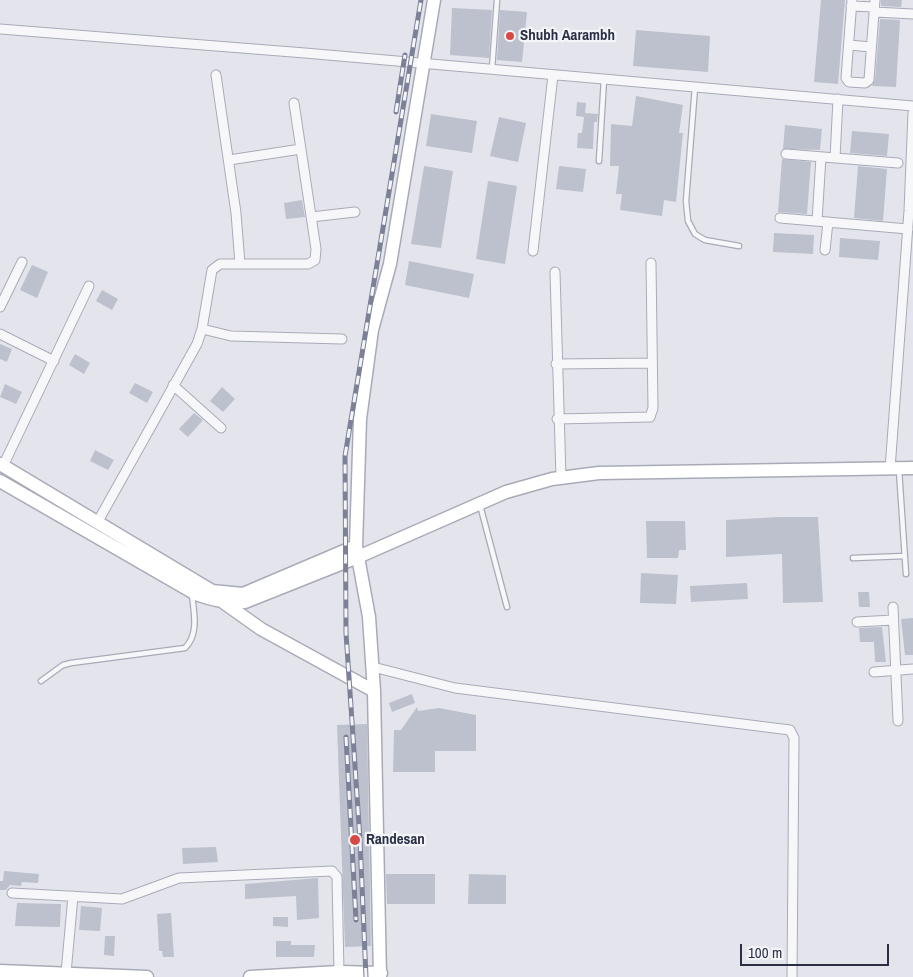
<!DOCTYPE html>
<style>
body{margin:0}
#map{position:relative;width:913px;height:977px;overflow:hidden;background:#e4e5ec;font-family:"Archivo Narrow",sans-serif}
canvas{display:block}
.scale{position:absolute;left:740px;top:944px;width:149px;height:22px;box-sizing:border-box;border:2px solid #2a2f46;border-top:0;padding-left:6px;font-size:15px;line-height:18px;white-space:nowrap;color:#2a2f46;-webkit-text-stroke:4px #f4f5f9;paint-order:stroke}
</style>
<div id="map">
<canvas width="913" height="977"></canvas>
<div class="scale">100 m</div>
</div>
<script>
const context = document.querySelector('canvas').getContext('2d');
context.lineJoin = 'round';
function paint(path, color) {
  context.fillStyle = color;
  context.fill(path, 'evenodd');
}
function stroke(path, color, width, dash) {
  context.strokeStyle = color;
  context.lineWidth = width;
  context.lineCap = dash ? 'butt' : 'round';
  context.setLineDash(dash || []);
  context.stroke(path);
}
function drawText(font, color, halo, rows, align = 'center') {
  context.font = font + ' "Archivo Narrow",sans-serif';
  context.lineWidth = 4.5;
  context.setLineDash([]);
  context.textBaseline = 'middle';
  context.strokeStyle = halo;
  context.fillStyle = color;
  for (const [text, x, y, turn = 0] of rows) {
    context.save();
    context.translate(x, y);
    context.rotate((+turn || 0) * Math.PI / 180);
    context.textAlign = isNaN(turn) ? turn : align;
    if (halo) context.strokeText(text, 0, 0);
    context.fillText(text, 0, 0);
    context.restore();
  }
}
const building = new Path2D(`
 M821 0H845L838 84 814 82Z
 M881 0H902L901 7 881 6Z
 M452 8 492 10 489 58 450 55Z
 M500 10 527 12 522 62 497 60Z
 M880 19 900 20 896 87 872 86 875 80Z
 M636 30 710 36 708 72 633 66Z
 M636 96 683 105 679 133H683L676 202 664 200 662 216 620 210 622 194H616L619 166H610L611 124 632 126Z
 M577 102 586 103 585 113 598 114 597 122H594L593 149 577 148 578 133H582L584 117 576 116Z
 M431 114 477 121 472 153 426 146Z
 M499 117 526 123 518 162 490 156Z
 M785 125 822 129 820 150 783 149Z
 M852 131 889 134 887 156 850 153Z
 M782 159 811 162 807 214 778 212Z
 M424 166 453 171 441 248 411 244Z
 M559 166 586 169 583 192 556 189Z
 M858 166 887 169 883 221 854 218Z
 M488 181 517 186 505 264 476 259Z
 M302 200 305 217 286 219 284 203Z
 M774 233 814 235 813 254 773 252Z
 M840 238 880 241 878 260 839 257Z
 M409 261 474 274 469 298 405 285Z
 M32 265 48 272 37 298 20 290Z
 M102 290 118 299 112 310 96 301Z
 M0 344 12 349 7 362 0 359Z
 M75 354 90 363 84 374 69 365Z
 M135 383 153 392 147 403 129 393Z
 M5 384 22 392 16 404 0 397Z
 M222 387 235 399 223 412 210 401Z
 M194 413 203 420 188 437 179 429Z
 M95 450 114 460 108 470 90 461Z
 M779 517H818L823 602 783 603 782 554 726 557V520Z
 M646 521H685L686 550H679L678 558H647Z
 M641 573 678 575 676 604 640 603Z
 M747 583 748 599 691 602 690 586Z
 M858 592H869L870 607H859Z
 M913 618V655H905L901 619Z
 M882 627 886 662H875L874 642H860L859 628Z
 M412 694 415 703 392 712 389 703Z
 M417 707 418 711 439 708 476 715V751H435V772H393L394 730H401Z
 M367 724 371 946 345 947 337 725Z
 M216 847 218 862 183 864 182 848Z
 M4 871 39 874 38 883 22 882 21 886 10 885 6 890H0V881H3Z
 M386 874H435V904H387Z
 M469 874 506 875V904H468Z
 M318 878 319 918 297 920 296 896 245 899V884Z
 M17 903 61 904 60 927 15 926Z
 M81 906 102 908 100 931 79 930Z
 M171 913 174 957H163L162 951H159L157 914Z
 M273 917H288V927L273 926Z
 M105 936H115L114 956 104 955Z
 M276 941H291V945H315L314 957H276Z`);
const lane = new Path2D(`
 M492 69 497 0
 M695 87 686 201 688 221 695 234 705 240 739 246
 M599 161 604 79
 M899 470 906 574
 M480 505 507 607
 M853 558 905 556
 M41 681 63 665 71 663 185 648C199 634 194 613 192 595`);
const street = new Path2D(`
 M852 0 846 78 849 82 865 83 869 80 875 0
 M851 6 874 7
 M874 12 913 14
 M0 29 305 53 913 106
 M849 45 871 47
 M216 75 236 213 240 264
 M786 154 898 163
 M835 158 838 99
 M229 160 301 149
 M311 217 355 212
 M780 218 908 229
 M817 221 821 157
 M825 250 828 222
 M533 251 553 75
 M555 272 561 478
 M0 307 22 262
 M202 329 231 336 342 339
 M0 334 54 361
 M556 364 652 363
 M173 385 221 428
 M557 419 650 417 653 408 651 263
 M3 466 89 286
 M890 469 909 211 913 113
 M97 523 197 344 202 329 212 270 220 264H308L315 260 316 249 294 103
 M893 607 898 721
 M857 622 893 620
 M373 667 455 688 790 730 794 738 792 977
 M874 672 913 669
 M12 893 122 899 179 878 332 871 337 877 339 972
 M66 973 73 896`);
const secondary = new Path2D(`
 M0 464 212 591 243 594 356 546
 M0 481 196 594C213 600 226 603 245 602L358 557 506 492 552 479 599 473 913 468
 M223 602 261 629 374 691
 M0 971 147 977
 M250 977 339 972 381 973
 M380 977 374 691 369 617 356 546 360 419 372 330 390 264 434 0`);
const rail = new Path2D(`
 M396 112 405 55
 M346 737 356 920
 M366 977 360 840 346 633 345 456 421 0`);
const markers = [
 [510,36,5,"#d74a43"],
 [355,840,6,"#d74a43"]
];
const poiNames = [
 ["Shubh Aarambh",520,36],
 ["Randesan",366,840]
];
paint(building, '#bdc0cd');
stroke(lane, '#a8abb7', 7);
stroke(street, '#a8abb7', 11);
stroke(secondary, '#a8abb7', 15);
stroke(lane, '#f7f7fa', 4.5);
stroke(street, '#f7f7fa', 9);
stroke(secondary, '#fff', 12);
stroke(rail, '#7c8197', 5);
stroke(rail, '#f4f5f9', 3, [9]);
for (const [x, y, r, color] of markers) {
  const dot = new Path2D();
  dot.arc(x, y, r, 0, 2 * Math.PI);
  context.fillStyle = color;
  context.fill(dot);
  stroke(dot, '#f4f5f9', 2);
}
drawText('bold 15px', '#2a2f46', '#f4f5f9', poiNames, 'left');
</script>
